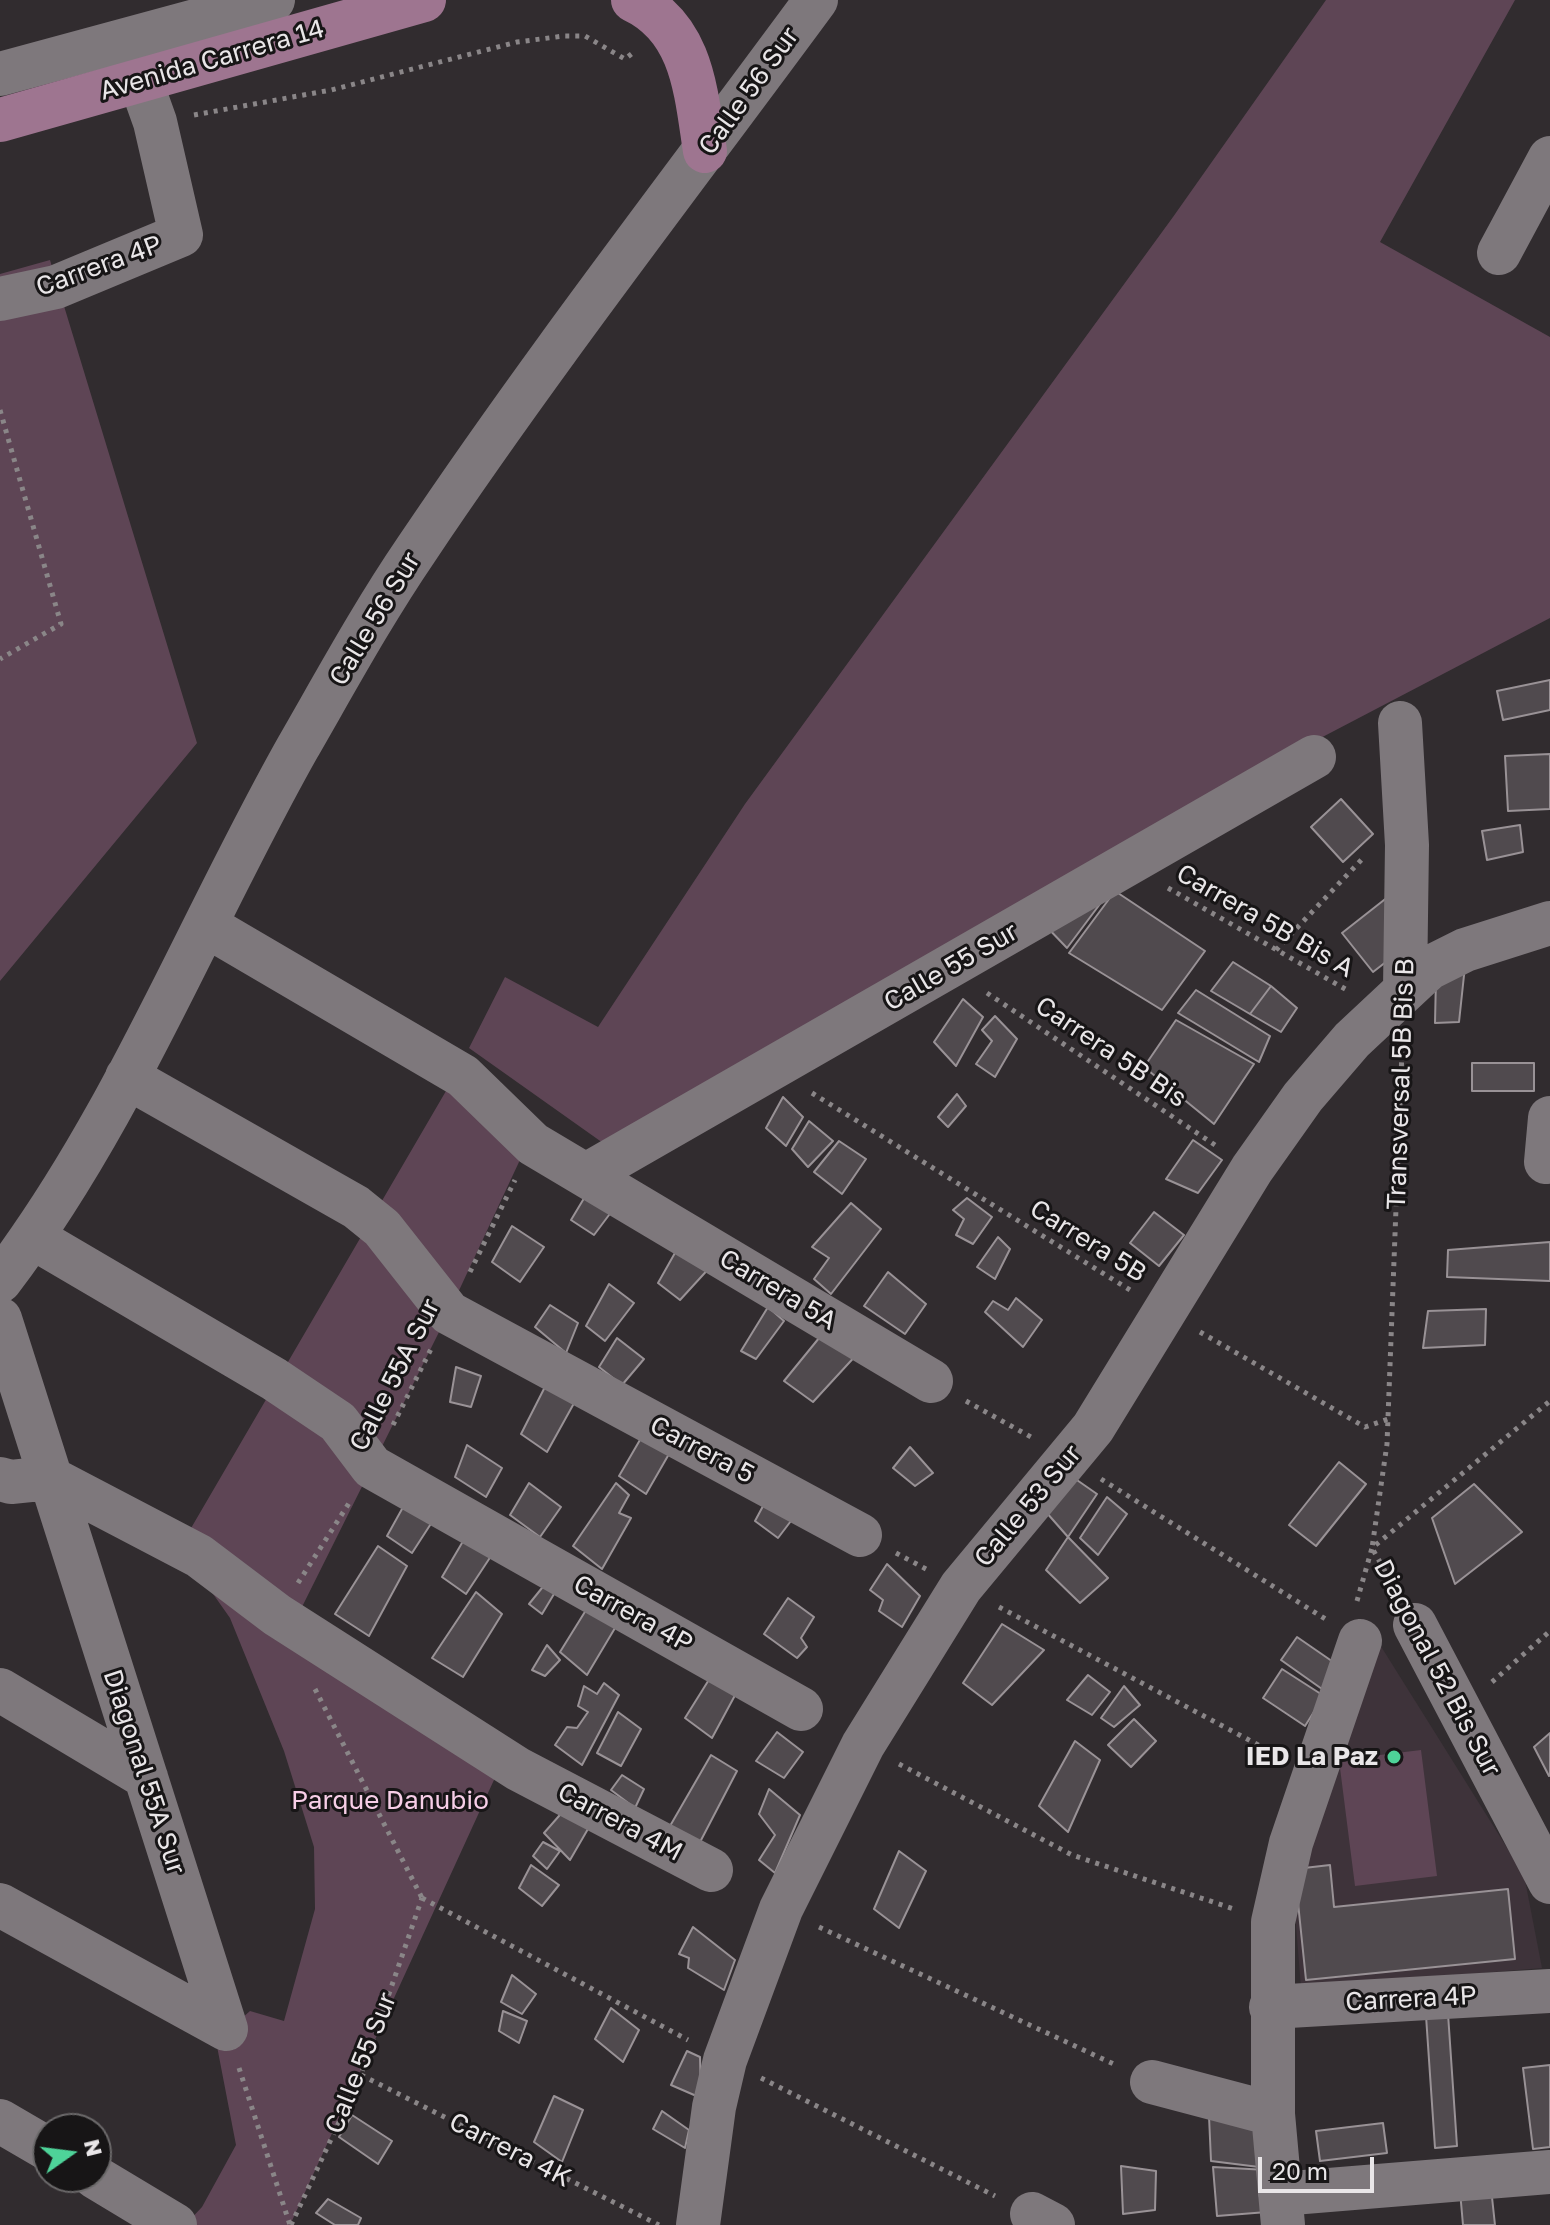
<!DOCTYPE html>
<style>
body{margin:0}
#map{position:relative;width:1550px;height:2225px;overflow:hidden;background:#312c2f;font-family:"Golos Text",sans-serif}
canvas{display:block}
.north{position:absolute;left:32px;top:2113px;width:80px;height:80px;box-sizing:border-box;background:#171516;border:2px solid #6b696a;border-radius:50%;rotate:76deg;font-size:22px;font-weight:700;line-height:32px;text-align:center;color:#e9e6e8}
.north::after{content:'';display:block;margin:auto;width:28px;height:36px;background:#4ed399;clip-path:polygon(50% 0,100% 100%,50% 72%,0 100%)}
.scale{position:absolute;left:1258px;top:2157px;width:116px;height:36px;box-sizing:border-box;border:4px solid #e9e6e8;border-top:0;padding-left:10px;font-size:24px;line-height:28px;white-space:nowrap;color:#e9e6e8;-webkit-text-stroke:6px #171516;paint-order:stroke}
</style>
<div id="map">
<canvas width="1550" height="2225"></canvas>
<div class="north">N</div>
<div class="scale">20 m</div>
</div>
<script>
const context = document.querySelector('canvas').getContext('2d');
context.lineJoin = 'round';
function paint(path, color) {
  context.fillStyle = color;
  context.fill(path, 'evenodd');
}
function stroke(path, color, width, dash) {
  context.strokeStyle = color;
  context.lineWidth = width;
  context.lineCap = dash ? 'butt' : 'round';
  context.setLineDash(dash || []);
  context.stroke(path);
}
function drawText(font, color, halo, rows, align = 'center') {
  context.font = font + ' "Golos Text",sans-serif';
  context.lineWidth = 6;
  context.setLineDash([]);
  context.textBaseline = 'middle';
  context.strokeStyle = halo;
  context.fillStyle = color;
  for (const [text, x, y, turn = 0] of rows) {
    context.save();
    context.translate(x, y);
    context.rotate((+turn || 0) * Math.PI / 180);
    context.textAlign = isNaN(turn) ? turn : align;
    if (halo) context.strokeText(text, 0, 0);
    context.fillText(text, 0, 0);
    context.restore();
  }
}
const built = new Path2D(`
 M1377 1640 1524 1875 1542 1968 1301 1988 1293 1888Z`);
const green = new Path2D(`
 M1326 0H1515L1380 242 1550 337V618L1225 788 603 1143 469 1048 505 977 598 1027 745 804 1173 217Z
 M50 260 197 743 0 981V274Z
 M453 1079 526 1147 448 1314 288 1635 499 1769 290 2225H185L202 2207 236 2145 216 2041 250 2011 284 2021 315 1909 314 1847 284 1751 230 1618 180 1547Z
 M1421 1750 1437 1876 1355 1886 1339 1760Z`);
const building = new Path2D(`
 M1550 680V710L1503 720 1497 691Z
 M1550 754V809L1508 811 1505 756Z
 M1341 799 1373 834 1343 862 1311 827Z
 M1520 825 1523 852 1487 860 1482 831Z
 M1112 888 1067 948 1043 923Z
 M1398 889 1400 951 1373 972 1342 933Z
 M1115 891 1205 951 1162 1010 1069 953Z
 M1233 962 1271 986 1250 1014 1211 991Z
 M1465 966 1459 1022 1435 1023 1436 977Z
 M1271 986 1297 1008 1281 1032 1250 1014Z
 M1196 990 1270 1036 1259 1062 1178 1013Z
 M963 999 983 1017 956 1066 934 1042Z
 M995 1016 1017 1039 995 1077 976 1064 992 1041 982 1030Z
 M1176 1020 1254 1064 1214 1124 1144 1067Z
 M1472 1063H1534V1091H1472Z
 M957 1094 966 1106 948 1127 938 1117Z
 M783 1097 803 1117 786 1146 766 1128Z
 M809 1121 833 1141 808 1167 792 1149Z
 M1193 1140 1222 1160 1198 1193 1166 1179Z
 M839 1141 866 1159 842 1194 814 1172Z
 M586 1195 612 1211 594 1235 571 1220Z
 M967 1198 992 1217 973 1244 956 1235 964 1219 953 1210Z
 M851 1203 881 1229 831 1294 814 1279 829 1258 812 1247Z
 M1154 1212 1184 1235 1159 1266 1130 1243Z
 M512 1226 544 1247 520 1282 492 1262Z
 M998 1237 1010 1249 995 1279 977 1267Z
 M1550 1242V1281L1447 1277 1448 1250Z
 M680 1244 712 1265 680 1300 658 1283Z
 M888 1272 926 1304 905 1334 864 1306Z
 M609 1284 634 1303 605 1341 586 1326Z
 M1016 1298 1042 1320 1023 1347 985 1312 993 1301 1008 1310Z
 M550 1305 578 1323 566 1353 535 1327Z
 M768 1307 784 1321 756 1359 741 1351Z
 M1486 1309 1485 1345 1423 1348 1428 1311Z
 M828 1327 859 1352 813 1402 784 1381Z
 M617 1338 644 1359 622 1385 599 1367Z
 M456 1367 481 1376 471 1407 450 1402Z
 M550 1377 578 1396 547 1452 521 1434Z
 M644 1433 669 1454 646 1494 619 1476Z
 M467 1445 502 1468 486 1497 455 1477Z
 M910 1447 933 1473 915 1486 893 1468Z
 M1339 1462 1366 1484 1316 1546 1289 1525Z
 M1074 1478 1097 1494 1068 1537 1046 1512Z
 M529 1483 561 1507 540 1537 510 1515Z
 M616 1483 629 1495 619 1513 631 1518 602 1569 573 1546Z
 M1474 1484 1522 1532 1455 1584 1432 1518Z
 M770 1493 797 1513 778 1538 755 1521Z
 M1107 1497 1127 1514 1098 1555 1080 1538Z
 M407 1500 434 1519 412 1553 387 1536Z
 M469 1531 497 1547 466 1594 442 1577Z
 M1068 1537 1108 1578 1080 1603 1046 1570Z
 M378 1546 407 1566 369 1636 335 1614Z
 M887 1564 920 1596 902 1627 879 1611 883 1600 870 1590Z
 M546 1583 557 1589 542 1614 529 1604Z
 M476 1592 502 1614 463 1677 432 1658Z
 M788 1598 814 1617 801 1638 807 1647 797 1658 764 1634Z
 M591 1602 621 1618 587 1675 560 1652Z
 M1002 1624 1044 1650 992 1705 963 1683Z
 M1297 1637 1339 1666 1322 1689 1281 1660Z
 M547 1645 560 1660 545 1676 532 1670Z
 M1282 1669 1324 1696 1305 1726 1263 1698Z
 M715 1670 740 1686 712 1738 685 1718Z
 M1088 1675 1110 1692 1092 1715 1067 1700Z
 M604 1683 619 1695 582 1765 555 1745 567 1727 577 1728 588 1712 578 1706 584 1686 597 1694Z
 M1124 1686 1140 1705 1114 1727 1101 1718Z
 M618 1712 641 1729 621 1766 597 1753Z
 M1134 1719 1156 1741 1131 1767 1108 1745Z
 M777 1732 803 1752 784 1778 756 1761Z
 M1550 1733V1775L1549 1776 1534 1747Z
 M1075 1741 1100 1760 1068 1832 1039 1806Z
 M711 1755 737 1771 699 1844 670 1826Z
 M622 1775 644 1789 635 1808 611 1790Z
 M769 1789 800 1815 775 1873 759 1860 775 1835 759 1814Z
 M566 1808 592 1822 570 1860 544 1833Z
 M543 1842 560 1851 547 1869 533 1856Z
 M899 1851 926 1871 899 1928 874 1909Z
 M531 1865 559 1885 542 1906 519 1888Z
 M1330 1865 1334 1907 1508 1889 1515 1959 1306 1980 1297 1893 1304 1868Z
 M693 1927 735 1960 724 1990 688 1968 689 1958 679 1954Z
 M512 1975 536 1994 522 2014 501 2002Z
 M1447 1999 1457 2146 1435 2148 1425 2001Z
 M611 2008 639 2030 623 2062 595 2039Z
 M503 2011 527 2021 519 2043 499 2031Z
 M687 2051 700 2057 701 2098 671 2085Z
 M1550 2065V2147L1533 2149 1523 2068Z
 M554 2096 583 2110 562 2162 534 2142Z
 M662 2111 689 2130 685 2148 653 2129Z
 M352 2115 392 2141 378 2164 339 2137Z
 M1209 2116 1257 2122 1259 2167 1211 2161Z
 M1383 2123 1387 2153 1320 2161 1316 2131Z
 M1121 2166 1156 2171 1155 2210 1123 2214Z
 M1213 2167 1267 2170V2212L1217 2216Z
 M1491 2188 1495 2225H1463L1460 2191Z
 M328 2199 361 2218 358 2225H335L316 2213Z`);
const path = new Path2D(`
 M194 115 331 90 517 42 564 36H585L625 59 634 52
 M0 410 61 624 0 659
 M1168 888 1347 990
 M1276 950 1365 856
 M987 993 1218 1147
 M812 1093 1130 1290
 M470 1272 515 1180
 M1200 1332 1365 1427 1388 1419
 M966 1401 1031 1437
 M393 1425 431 1349
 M1101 1479 1327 1620
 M896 1553 926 1569
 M298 1583 351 1500
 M1395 1589 1372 1548 1387 1444 1402 1051
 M1357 1601 1372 1548 1550 1401
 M999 1607 1279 1756
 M1492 1682 1550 1631
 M315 1689 422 1898
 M899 1764 1072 1855 1234 1909
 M422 1898 688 2040
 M819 1927 1118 2066
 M239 2068 290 2225
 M361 2075 659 2225
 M761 2078 995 2196
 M291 2225 361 2075 422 1898`);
const minor = new Path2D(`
 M0 74 273 0
 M1499 253 1550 158
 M0 299 56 287 181 235 155 122 140 80
 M1400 723 1407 845 1405 988
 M207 926 463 1076 533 1144 931 1381
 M127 1077 356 1207 382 1228 449 1313 860 1535
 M1546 1162 1550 1118
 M586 1175 1314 757
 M32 1237 274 1379 338 1422 372 1467 801 1709
 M0 1281C124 1118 198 924 298 747 336 681 373 613 416 550 542 362 682 182 816 0
 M0 1319 226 2029
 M0 1479 11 1482 50 1478 199 1556 277 1615 518 1769 711 1870
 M1415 1625 1550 1882
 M0 1690 146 1777
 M0 1905 226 2029
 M1271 2007 1550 1991
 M1152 2082 1273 2114
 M0 2121 48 2149
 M95 2177 175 2225
 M1280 2194 1550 2172
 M1032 2214 1053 2225
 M698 2225 714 2107 725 2060 781 1909 863 1745 961 1587 1093 1428 1252 1169 1303 1097 1352 1040 1429 968 1465 950 1550 923
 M1283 2225 1273 2114V1922L1291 1843 1360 1641`);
const major = new Path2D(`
 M633 0C693 28 696 93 705 151
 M0 120 424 0`);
const markers = [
 [1394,1757,8,"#4ed399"]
];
const streetNames = [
 ["Avenida Carrera 14",212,60,-16],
 ["Calle 56 Sur",749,91,-54],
 ["Carrera 4P",99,266,-20],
 ["Calle 56 Sur",375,619,-59],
 ["Carrera 5B Bis A",1265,921,30],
 ["Calle 55 Sur",951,967,-30],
 ["Carrera 5B Bis",1111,1052,34],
 ["Transversal 5B Bis B",1401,1084,-88],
 ["Carrera 5B",1088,1241,32],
 ["Carrera 5A",778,1290,31],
 ["Calle 55A Sur",395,1375,-63],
 ["Carrera 5",702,1450,28],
 ["Calle 53 Sur",1028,1506,-50],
 ["Carrera 4P",633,1614,29],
 ["Diagonal 52 Bis Sur",1437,1668,62],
 ["Diagonal 55A Sur",144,1772,72],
 ["Carrera 4M",620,1822,28],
 ["Carrera 4P",1411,1999,-3],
 ["Calle 55 Sur",361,2063,-68],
 ["Carrera 4K",510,2150,27]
];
const poiNames = [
 ["IED La Paz",1378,1757]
];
const parkNames = [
 ["Parque Danubio",390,1801]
];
paint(built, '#3e333a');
paint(green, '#5e4555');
paint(building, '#504a4e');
stroke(building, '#999296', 2);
stroke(path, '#8a8688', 5, [4, 6]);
stroke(minor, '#7e787c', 44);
stroke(major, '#9e7590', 44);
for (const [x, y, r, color] of markers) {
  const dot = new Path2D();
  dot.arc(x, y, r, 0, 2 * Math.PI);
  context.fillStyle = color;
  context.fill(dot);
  stroke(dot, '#171516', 3);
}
drawText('26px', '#e9e6e8', '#171516', streetNames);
drawText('bold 26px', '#e9e6e8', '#171516', poiNames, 'right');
drawText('26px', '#f7cee7', '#171516', parkNames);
</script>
